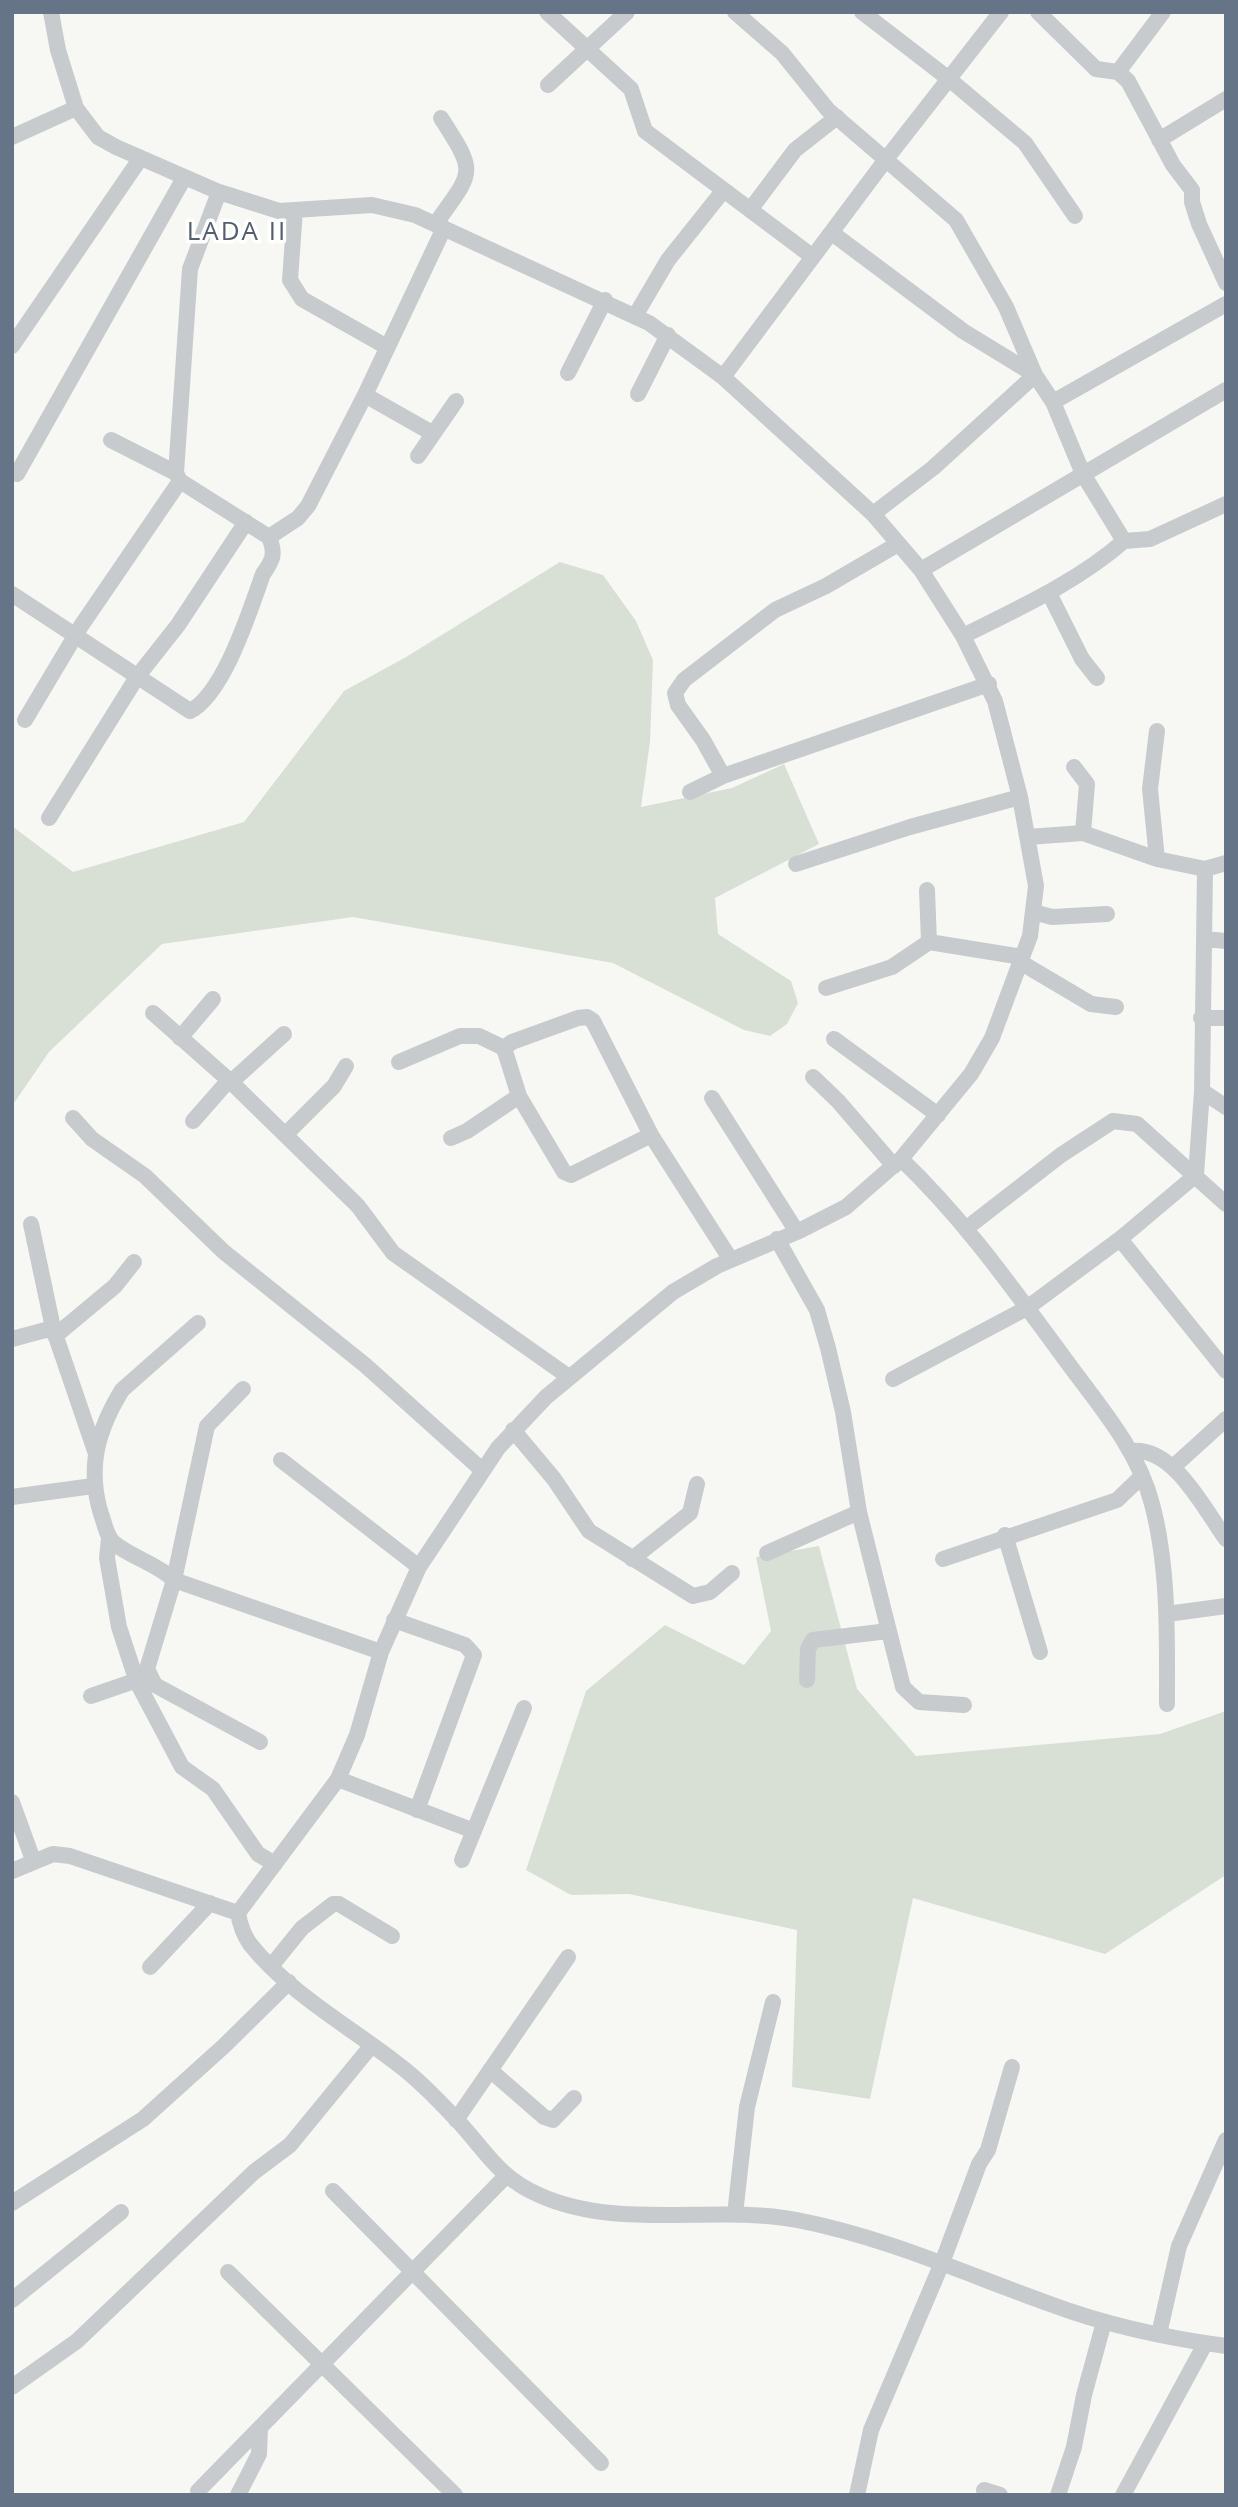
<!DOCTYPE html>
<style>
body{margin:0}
#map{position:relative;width:1238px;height:2507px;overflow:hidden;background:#f7f8f4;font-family:"Open Sans",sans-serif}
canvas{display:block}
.frame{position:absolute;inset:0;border:14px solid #657587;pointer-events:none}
</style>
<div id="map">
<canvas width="1238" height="2507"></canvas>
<div class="frame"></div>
</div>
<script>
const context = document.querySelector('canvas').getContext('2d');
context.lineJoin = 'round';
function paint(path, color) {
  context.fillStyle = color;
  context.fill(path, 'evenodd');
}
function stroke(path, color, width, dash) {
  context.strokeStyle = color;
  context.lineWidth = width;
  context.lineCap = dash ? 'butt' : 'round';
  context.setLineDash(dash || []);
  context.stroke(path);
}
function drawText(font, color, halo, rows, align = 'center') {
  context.font = font + ' "Open Sans",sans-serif';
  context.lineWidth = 7;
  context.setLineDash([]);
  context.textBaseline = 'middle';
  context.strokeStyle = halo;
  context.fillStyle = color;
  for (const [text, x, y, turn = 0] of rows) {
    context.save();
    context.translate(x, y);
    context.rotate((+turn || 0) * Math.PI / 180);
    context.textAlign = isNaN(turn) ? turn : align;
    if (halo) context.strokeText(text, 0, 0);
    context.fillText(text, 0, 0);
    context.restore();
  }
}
const green = new Path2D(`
 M560 562 603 575 636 621 653 660 650 742 641 807 732 788 784 764 819 844 715 898 718 934 791 981 798 1003 787 1024 770 1036 744 1030 613 963 353 917 162 944 49 1052 12 1106V826L73 872 244 822 344 691 406 657Z
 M819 1546 857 1689 916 1756 1160 1734 1226 1711V1875L1105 1954 913 1898 870 2099 792 2087 797 1930 629 1894 571 1895 526 1870 586 1691 665 1625 744 1665 771 1631 756 1557Z`);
const minor = new Path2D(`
 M51 12 58 50 76 108 98 137 116 147 219 192 279 211 372 205 415 215 649 323 723 377 873 514 921 570 963 636 995 701 1020 797 1036 886 1030 936 992 1038 971 1074 901 1159 846 1207 797 1232 717 1266 673 1292 546 1397 498 1448 419 1567 381 1652 357 1735 338 1779 238 1913C240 1925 243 1934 250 1944 288 1992 347 2025 395 2062 417 2078 438 2100 457 2120 486 2151 498 2177 539 2195 619 2231 713 2204 797 2220 885 2237 966 2274 1050 2304 1106 2325 1166 2338 1226 2346
 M547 12 631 89 645 131 813 257
 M735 12 782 53 828 110 956 220 1006 307 1035 375 933 468 873 514
 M862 12 949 79 1025 143 1075 216
 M1038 12 1096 69 1118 72 1128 81 1173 165 1192 190V202L1199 224 1226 283
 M1118 72 1163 12
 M548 85 627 12
 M12 137 76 108
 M1159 140 1226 99
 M295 210 290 280 302 299 387 347
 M750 210 795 150 837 117
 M436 223C474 170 477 174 441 118
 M832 233 963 331 1035 375 1053 402 1083 474 1124 541
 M635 316 668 260 723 191
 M12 346 140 159
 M568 373 605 300
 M723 377 887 158 1001 12
 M638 394 668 335
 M365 395 432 433
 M1053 402 1226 304
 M111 440 176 473
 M418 456 456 401
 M17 474 184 178
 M269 537 298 518 308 506 365 395 444 228
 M921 570 1226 390
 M1049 593 1082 659 1097 678
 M12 594 190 711C224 694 250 610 263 574 273 560 276 554 269 537L180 481 176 473 190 269 219 192
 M963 636C1019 608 1077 582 1124 541L1150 539 1226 504
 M25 720 81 626 180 481
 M1074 767 1087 784 1083 833
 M723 776 703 740 678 705 675 693 684 680 775 610 826 586 898 544
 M690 792 723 776 989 684
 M49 818 137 677 178 625 246 522
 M1028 837 1083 833 1157 859 1205 869 1226 863
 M1157 859 1150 789 1157 731
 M796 864 910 827 1020 797
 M927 890 929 942
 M1033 912 1052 917 1107 914
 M1204 939 1226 941
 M1020 962 1091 1004 1116 1007
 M826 988 892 967 929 942 1022 957
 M153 1013 231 1082 358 1206 393 1253 569 1377
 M1201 1018H1226
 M180 1038 213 999
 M834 1039 938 1115
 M504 1048 512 1042 578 1018 587 1017 593 1021 651 1135 731 1260
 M504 1048 519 1096 564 1172 571 1175 651 1135
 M399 1062 460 1036H479L504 1048
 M813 1077 838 1101 894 1166
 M231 1082 284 1034
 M1202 1091 1226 1107
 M712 1098 797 1232
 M73 1118 92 1139 145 1176 224 1252 365 1365 482 1470
 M193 1121 229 1080
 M286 1134 334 1086 346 1066
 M451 1138 467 1131 519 1096
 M901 1159C963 1218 1011 1286 1062 1355 1095 1401 1138 1448 1152 1504 1169 1568 1167 1638 1167 1704
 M31 1224 53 1328 95 1451
 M968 1227 1061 1155 1113 1121 1137 1124 1226 1204
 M777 1239 817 1310 828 1348 843 1412 859 1512 903 1687 919 1702 964 1705
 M1120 1239 1226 1371
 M198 1323 122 1390C97 1431 87 1468 101 1514 105 1524 106 1536 114 1543 132 1558 156 1563 174 1580L381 1652
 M55 1336 115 1286 134 1262
 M12 1339 53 1328
 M893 1379 1027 1308 1120 1239 1196 1175 1202 1091 1205 869
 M243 1389 207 1426 174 1580 147 1669 155 1685 260 1742
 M513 1430 554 1479 589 1531 693 1596 710 1592 732 1573
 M1132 1451C1174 1447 1204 1509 1226 1539
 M281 1460 419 1567
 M1173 1467 1226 1419
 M12 1497 93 1486
 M1005 1535 1040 1652
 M109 1538 107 1558 119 1627 137 1682 182 1767 213 1789 258 1854 275 1864
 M767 1553 859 1512
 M632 1559 690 1513 697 1484
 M943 1559 1117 1500 1141 1477
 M1167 1614 1226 1606
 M394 1620 465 1645 474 1655 417 1810
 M807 1680 808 1649 813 1640 888 1631
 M91 1696 146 1677
 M338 1779 474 1831
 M12 1802 33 1860
 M462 1860 524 1708
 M12 1871 53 1854 70 1856 238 1913
 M272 1965 302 1928 333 1904H339L392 1936
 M150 1967 210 1903
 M490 2070 544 2117 553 2120 574 2098
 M456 2120 568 1957
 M333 2191 601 2463
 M12 2203 143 2119 224 2046 289 1982
 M735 2214 747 2107 773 2002
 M228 2272 455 2495
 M12 2300 121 2212
 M1159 2334 1179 2246 1226 2140
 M12 2387 77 2341 254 2172 290 2145 372 2045
 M984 2490 1000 2495
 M198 2491 505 2177
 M238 2495 259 2454 260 2428
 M857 2495 871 2430 942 2263 979 2164 988 2150 1012 2067
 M1058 2495 1074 2447 1084 2395 1104 2322
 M1123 2495 1205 2344`);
const quarterNames = [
 ["LADA II",237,233]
];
paint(green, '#d8e0d5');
stroke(minor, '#c7cbce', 16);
context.letterSpacing = '2px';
drawText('26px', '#535f6c', '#fff', quarterNames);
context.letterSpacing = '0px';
</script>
